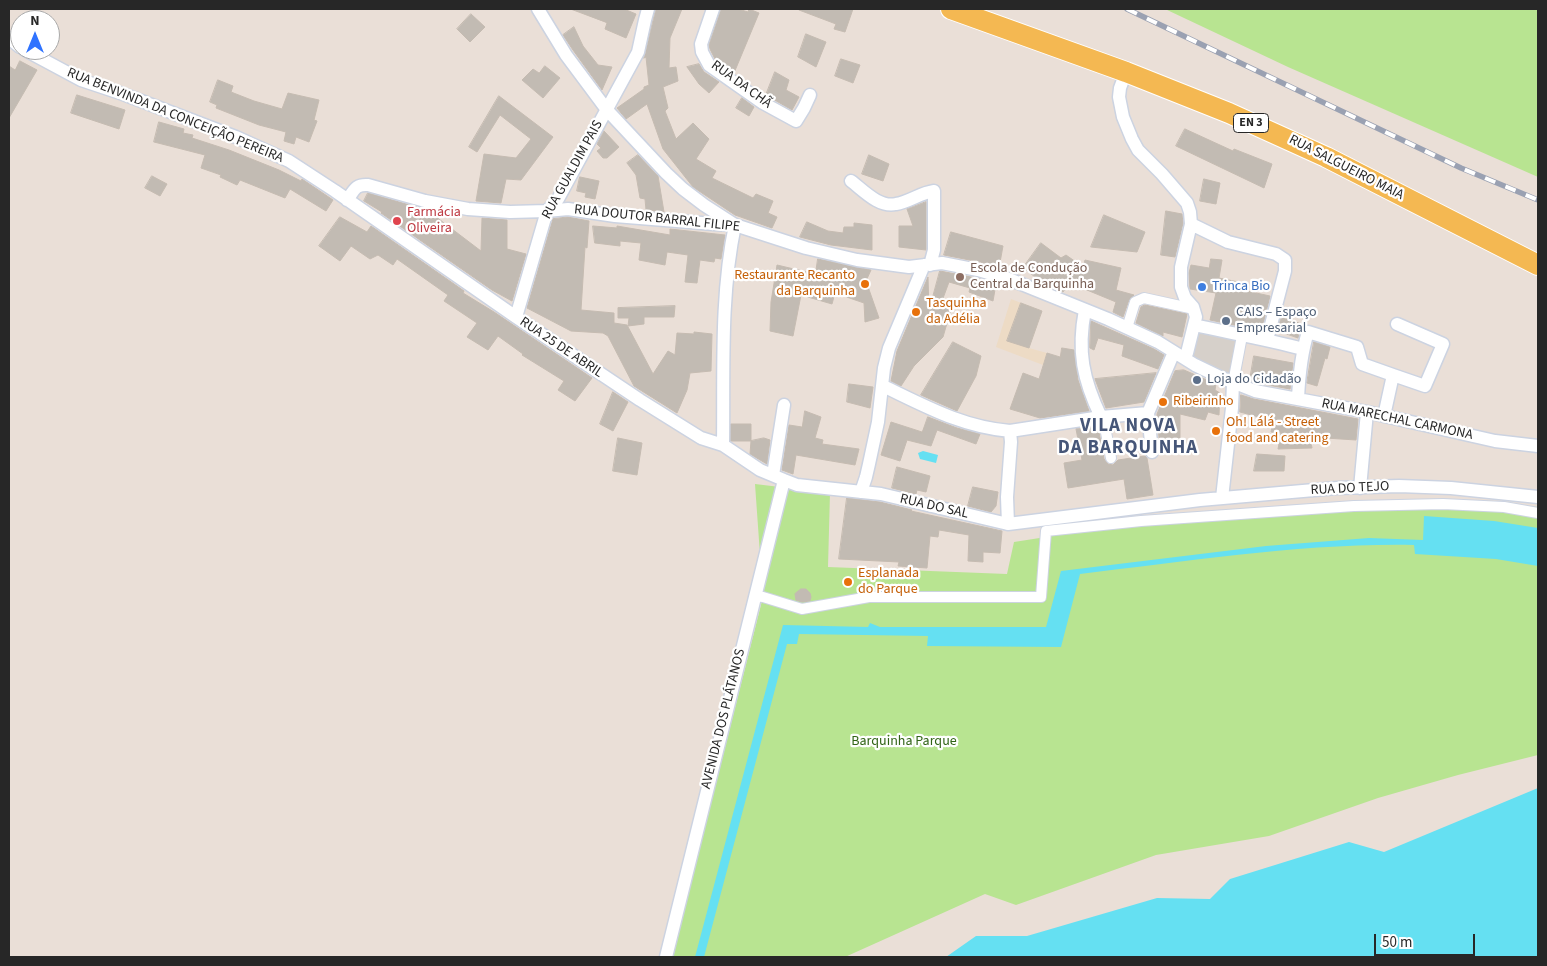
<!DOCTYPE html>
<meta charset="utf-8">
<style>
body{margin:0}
#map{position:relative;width:1547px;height:966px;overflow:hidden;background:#eadfd7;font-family:"Source Sans 3",sans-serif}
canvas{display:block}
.frame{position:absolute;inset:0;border:10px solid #272727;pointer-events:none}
.north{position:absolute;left:10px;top:10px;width:50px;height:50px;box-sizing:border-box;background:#fff;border:1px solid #a9a9a9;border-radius:50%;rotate:0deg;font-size:14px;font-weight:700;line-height:20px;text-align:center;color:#272727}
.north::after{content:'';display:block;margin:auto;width:18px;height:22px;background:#2f73ff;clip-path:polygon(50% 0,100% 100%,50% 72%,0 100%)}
.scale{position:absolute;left:1374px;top:934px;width:101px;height:22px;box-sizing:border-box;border:2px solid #272727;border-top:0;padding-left:6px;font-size:15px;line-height:18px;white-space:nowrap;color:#272727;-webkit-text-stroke:4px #fff;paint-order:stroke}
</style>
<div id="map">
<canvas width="1547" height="966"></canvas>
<div class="frame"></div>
<div class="north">N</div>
<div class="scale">50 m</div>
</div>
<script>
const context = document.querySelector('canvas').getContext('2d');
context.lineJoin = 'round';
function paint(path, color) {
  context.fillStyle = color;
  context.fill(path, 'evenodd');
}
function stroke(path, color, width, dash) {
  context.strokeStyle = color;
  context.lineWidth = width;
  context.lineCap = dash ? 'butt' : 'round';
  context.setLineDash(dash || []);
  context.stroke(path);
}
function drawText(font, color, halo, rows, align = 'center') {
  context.font = font + ' "Source Sans 3",sans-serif';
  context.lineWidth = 4.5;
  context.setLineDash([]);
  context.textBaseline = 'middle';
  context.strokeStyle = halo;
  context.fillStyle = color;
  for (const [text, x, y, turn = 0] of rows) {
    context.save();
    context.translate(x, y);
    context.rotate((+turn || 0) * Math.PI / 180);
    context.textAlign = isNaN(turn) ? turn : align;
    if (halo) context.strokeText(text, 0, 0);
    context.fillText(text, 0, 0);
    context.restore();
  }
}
const education = new Path2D(`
 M1011 299 1042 311 1029 348 1047 353 1043 365 996 347Z`);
const green = new Path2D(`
 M1165 9H1538V177L1288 67Z
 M755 484 830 493 828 567 1007 574 1014 542 1078 532 1221 514 1510 504 1538 507V755L1458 775 1378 798 1269 836 1156 855 1016 905 985 894 845 957H672L763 597Z`);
const plaza = new Path2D(`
 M1194 325 1242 336 1233 383 1187 353Z`);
const water = new Path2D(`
 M923 451 938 455 936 463 920 459 918 453Z
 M1424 516 1494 521 1538 528V566L1496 559 1415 554 1414 545C1303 543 1191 561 1080 574L1061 647 927 646 928 636 799 634 797 644H787L704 957H695L783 625 868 627 870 623 880 627H1046L1061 571 1266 546 1369 538 1423 540Z
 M1538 788V957H946L976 936H1027L1157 898 1210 899 1230 879 1349 842 1384 852Z`);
const building = new Path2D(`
 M571 9H624L636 14 626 38 605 29 607 23Z
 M656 9H682L670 38 669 68 676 67 678 81 663 87 668 108 665 111 676 139 693 123 709 139 696 159 716 171 712 178 753 198 756 194 773 201 768 213 777 217 772 228 735 215 693 187 663 149 647 104 626 119 617 108 644 89V87L649 85 646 57 644 58Z
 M721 9H738L748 12 749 9 759 13 734 73 715 59 710 49 709 45Z
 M799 9H853L845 32 834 29 836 24 799 10Z
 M471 14 485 27 470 42 457 29Z
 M574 27 583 46 598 65 612 67 602 90 573 50 563 35Z
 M806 34 826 42 816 67 798 57Z
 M841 59 860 65 853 83 835 76Z
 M20 61 37 70 9 118V66L15 70Z
 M699 64 704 72 719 82 709 93 699 84 687 67Z
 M545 66 560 78 543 98 522 80 533 69 539 73Z
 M775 72 789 80 786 90 799 97 792 110 766 95Z
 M218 80 233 86 231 92 254 101 282 109 288 93 319 100 314 120 317 121 309 142 296 137 294 144 284 141 286 132 259 125 216 108 217 105 210 102Z
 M77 95 125 110 119 129 71 113Z
 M499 96 553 137 521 180 506 179 501 203 476 201 484 154 516 158 531 139 500 115 477 152 469 147Z
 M742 98 754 107 749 116 736 108Z
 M159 122 184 129 183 133 193 135 192 138 229 150 279 170 301 181 302 179 333 200 326 211 290 189 285 198 240 180 237 185 220 177 221 175 201 168 205 155 154 142Z
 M1185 129 1233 151 1234 149 1272 164 1264 188 1176 146Z
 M604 131 619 147 607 158H603L597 151 601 148 597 144Z
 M638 155 658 176 664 212 646 210 645 199 640 198 636 175 627 163Z
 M869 155 889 164 883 181 862 174Z
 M152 176 167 184 160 196 145 188Z
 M580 177 599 181 595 199 585 197 586 193 577 191Z
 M1204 179 1220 183 1216 204 1200 201Z
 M368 193 427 210 481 251 482 218 507 220V249L526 254 512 301 492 290 381 213 382 212 364 201Z
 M926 202V250L899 247V226H913L907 209Z
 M1166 211 1182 214 1183 223 1175 257 1161 255Z
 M1104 215 1145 232 1137 252 1091 247Z
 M340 217 367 232 371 226 464 291 463 293 494 312 592 378 575 401 558 390 564 381 522 355 523 354 498 336 488 350 467 337 477 323 444 301 448 295 397 259 393 265 378 255 370 259 351 246 340 261 319 246Z
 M568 217 589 221 587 248 585 247 581 310 614 313V323L627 325 653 374 668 351 675 355 677 333 694 334V332L712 334 711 371 690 373 687 390 677 413 634 386 608 336 603 333 571 331 527 308 553 219Z
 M807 222 828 231 843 233 844 227H854V223L872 225V250L831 245 800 237Z
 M593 226 617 228V226L670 235V229L725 235 721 259 715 258 714 262 700 260 697 283 685 282 688 255 667 252 665 265 639 260 641 243 620 241V246L595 243Z
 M951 232 1003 246 999 268 980 262 944 255Z
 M1041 243 1061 258 1066 255 1083 267 1085 260 1121 268 1116 290 1134 295 1129 300 1123 317 1113 312 1116 302 1070 283 1063 292 1046 285 1023 268Z
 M818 259 871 270 866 281 879 318 865 322 864 303 835 293 832 304 801 295 793 336 770 331 771 302 777 265 815 274Z
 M1211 259 1222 260 1219 278 1248 284 1247 291 1270 296 1262 329 1240 324 1239 326 1210 320 1216 293 1190 289 1189 273 1191 265 1209 268Z
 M940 271 976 278 996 284 993 301 969 292 970 288 949 282 942 301 952 306 943 337 914 366 901 386 891 381 897 351 928 277 929 310Z
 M1021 303 1042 311 1029 348 1007 341Z
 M1145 305 1187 314 1182 337 1163 332V336L1136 323 1141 307Z
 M675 306 674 317H644V324L628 326 629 318H618V308Z
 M1281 317 1305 325 1300 329 1298 338 1278 331Z
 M1091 321 1154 349 1164 355 1158 369 1122 356 1124 345 1098 338 1094 350 1090 348Z
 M953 342 981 356 976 376 957 411 921 395Z
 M1314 342 1330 347 1327 359 1325 358 1317 386 1307 383Z
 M1062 348 1074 350 1078 380 1089 411 1040 418 1010 409 1023 373 1039 379 1047 353 1060 357Z
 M1254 356 1293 363 1290 389 1257 383 1250 380Z
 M1184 370 1216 384 1215 390 1220 393 1219 415 1208 412 1205 420 1180 414V448H1160L1157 414 1175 371Z
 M1156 373 1144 402 1106 408 1095 379Z
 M849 384 873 387 870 408 847 402Z
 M613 392 628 402 613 431 600 424Z
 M1241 395 1254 399 1358 419 1356 440 1310 437 1312 448 1278 449 1281 433 1271 432 1272 426 1266 425V419L1240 412Z
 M805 411 821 417 815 438 823 440 822 444 859 449 855 465 796 455 793 474 782 470 789 425 802 427Z
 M928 417 957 428 980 434 976 444 937 430 931 446 907 440 900 461 881 455 891 422 922 432Z
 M731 424H751V441H731Z
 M1098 426 1104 459 1108 464 1113 465 1118 460 1145 456 1147 458 1153 495 1127 499 1124 479 1068 488 1064 463 1082 460 1076 429Z
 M618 438 642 443 637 475 613 471Z
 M764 438 770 440 767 464 750 454 751 441Z
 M1257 454 1285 456 1284 471H1254Z
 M897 467 930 476 926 492 917 490 916 494 892 488Z
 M973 487 998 492 996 506 991 512 968 506Z
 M847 498 880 502 912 510 911 511 1002 531 1000 553 983 552V562L968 561 969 535 939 530 938 537 930 536 927 568 898 566 899 562 839 559Z
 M801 589H806L810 593 811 597 810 601 802 602 796 600 795 594Z`);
const pedestrian = new Path2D(`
 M1127 328 1135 302 1144 298 1194 309
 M1233 383 1242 336
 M1103 417 1111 458
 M755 596 763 597 802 609 869 597H1041L1046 531 1141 521 1354 506 1443 504 1504 507 1538 513`);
const minor = new Path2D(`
 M538 9 566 55 607 110 666 173 683 189 704 205 735 225C720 296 724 372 723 445
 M713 9 701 44 702 52 709 65 763 103 796 121 804 108 810 95
 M9 38 20 47
 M25 50 81 80 123 94 236 137 289 161 335 191 516 317 640 400 701 438 723 445 760 470 784 480 797 485 881 494 1008 524 1200 500 1337 488 1399 486 1451 488 1538 497
 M1126 72 1120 88 1119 97 1123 117 1132 139 1138 150 1162 174 1187 203 1190 212 1191 224 1181 267V287L1185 298 1193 307 1196 317 1187 353 1183 357
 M851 181C863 190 879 208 896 204 909 202 920 193 934 191V250L930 265
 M347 200C354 191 355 184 368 185L425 201 468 209 510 212 547 211 568 209 615 216 714 224 735 225 806 248 857 260 909 267 942 263 978 270 1009 279 1108 319 1158 342 1195 365 1222 378 1255 391 1367 412 1495 441 1538 446
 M1191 224 1228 242 1276 254 1285 260V271L1267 340
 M1085 310C1077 351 1083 380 1101 417
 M516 317 547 211 558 199 638 52 645 20 648 9
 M1194 325C1230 333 1267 339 1303 349
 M883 386C925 406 962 427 1010 431L1101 417 1148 413
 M1298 399C1299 376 1301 354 1308 332L1357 347 1362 364 1393 375
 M1384 416 1393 375 1425 386 1443 344 1397 324
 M1152 452 1148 413 1174 352
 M773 475 784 405
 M1360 488 1367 412
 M861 492 866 477 869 464 878 422 884 368 889 348 924 265
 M1222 498 1232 408 1233 383
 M1008 524 1007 497 1011 442 1010 431
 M666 957 784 480`);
const primary = new Path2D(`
 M951 9 1126 72 1229 113 1326 157 1538 265`);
const rail = new Path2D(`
 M1127 9 1461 168 1538 200`);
const markers = [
 [397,221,5,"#e0444e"],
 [960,277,5,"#8d6e63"],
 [865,284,5,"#e8710a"],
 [1202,287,5,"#3f7fe0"],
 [916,312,5,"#e8710a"],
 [1226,321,5,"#5c6f8a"],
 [1197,380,5,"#5c6f8a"],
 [1163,402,5,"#e8710a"],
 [1216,431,5,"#e8710a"],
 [848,582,5,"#e8710a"]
];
const shields = [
 [1251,123,35]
];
const shieldNames = [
 ["EN 3",1251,123]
];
const streetNames = [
 ["RUA DA CHÃ",741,85,36],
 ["RUA BENVINDA DA CONCEIÇÃO PEREIRA",175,116,22],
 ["RUA SALGUEIRO MAIA",1346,168,27],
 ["RUA GUALDIM PAIS",573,170,-61],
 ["RUA DOUTOR BARRAL FILIPE",657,219,6],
 ["RUA 25 DE ABRIL",561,348,34],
 ["RUA MARECHAL CARMONA",1397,420,12],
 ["RUA DO TEJO",1350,489,-3],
 ["RUA DO SAL",934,507,13],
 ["AVENIDA DOS PLÁTANOS",724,719,-76]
];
const healthNames = [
 ["Farmácia",407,213],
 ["Oliveira",407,229]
];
const educationNames = [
 ["Escola de Condução",970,269],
 ["Central da Barquinha",970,285]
];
const foodNames = [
 ["Restaurante Recanto",855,276,"right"],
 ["da Barquinha",855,292,"right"],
 ["Tasquinha",926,304],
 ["da Adélia",926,320],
 ["Ribeirinho",1173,402],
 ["Oh! Lálá - Street",1226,423],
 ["food and catering",1226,439],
 ["Esplanada",858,574],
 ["do Parque",858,590]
];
const shopNames = [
 ["Trinca Bio",1212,287]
];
const serviceNames = [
 ["CAIS – Espaço",1236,313],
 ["Empresarial",1236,329],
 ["Loja do Cidadão",1207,380]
];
const parkNames = [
 ["Barquinha Parque",904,742]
];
const districtNames = [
 ["VILA NOVA",1128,427],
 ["DA BARQUINHA",1128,449]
];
paint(education, '#eddbc5');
paint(green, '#b8e491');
paint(plaza, '#d6d0ca');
paint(water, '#65e0f2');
paint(building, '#c2bbb3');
stroke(building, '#c5bbb1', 1);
stroke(pedestrian, '#ccd3e1', 12);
stroke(minor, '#ccd3e1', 15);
stroke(primary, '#fff', 22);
stroke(pedestrian, '#fff', 10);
stroke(minor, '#fff', 12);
stroke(primary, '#f4b852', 20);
stroke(rail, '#9aa1b2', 5.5);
stroke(rail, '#fff', 4, [11]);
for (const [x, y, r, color] of markers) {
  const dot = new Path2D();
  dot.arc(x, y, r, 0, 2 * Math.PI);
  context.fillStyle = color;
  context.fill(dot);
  stroke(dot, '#fff', 2);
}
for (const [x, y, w] of shields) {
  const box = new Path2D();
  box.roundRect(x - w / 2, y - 9.5, w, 19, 4);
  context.fillStyle = '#fff';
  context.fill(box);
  stroke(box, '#272727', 1);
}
drawText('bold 12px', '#272727', null, shieldNames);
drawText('14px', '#272727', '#fff', streetNames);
drawText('14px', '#be3a42', '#fff', healthNames, 'left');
drawText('14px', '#785e54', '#fff', educationNames, 'left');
drawText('14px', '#c56008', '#fff', foodNames, 'left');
drawText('14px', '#366cbe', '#fff', shopNames, 'left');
drawText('14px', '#4e5e75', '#fff', serviceNames, 'left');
drawText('14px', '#316416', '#fff', parkNames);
context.letterSpacing = '1px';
drawText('bold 19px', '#465678', '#fff', districtNames);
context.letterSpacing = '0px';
</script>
